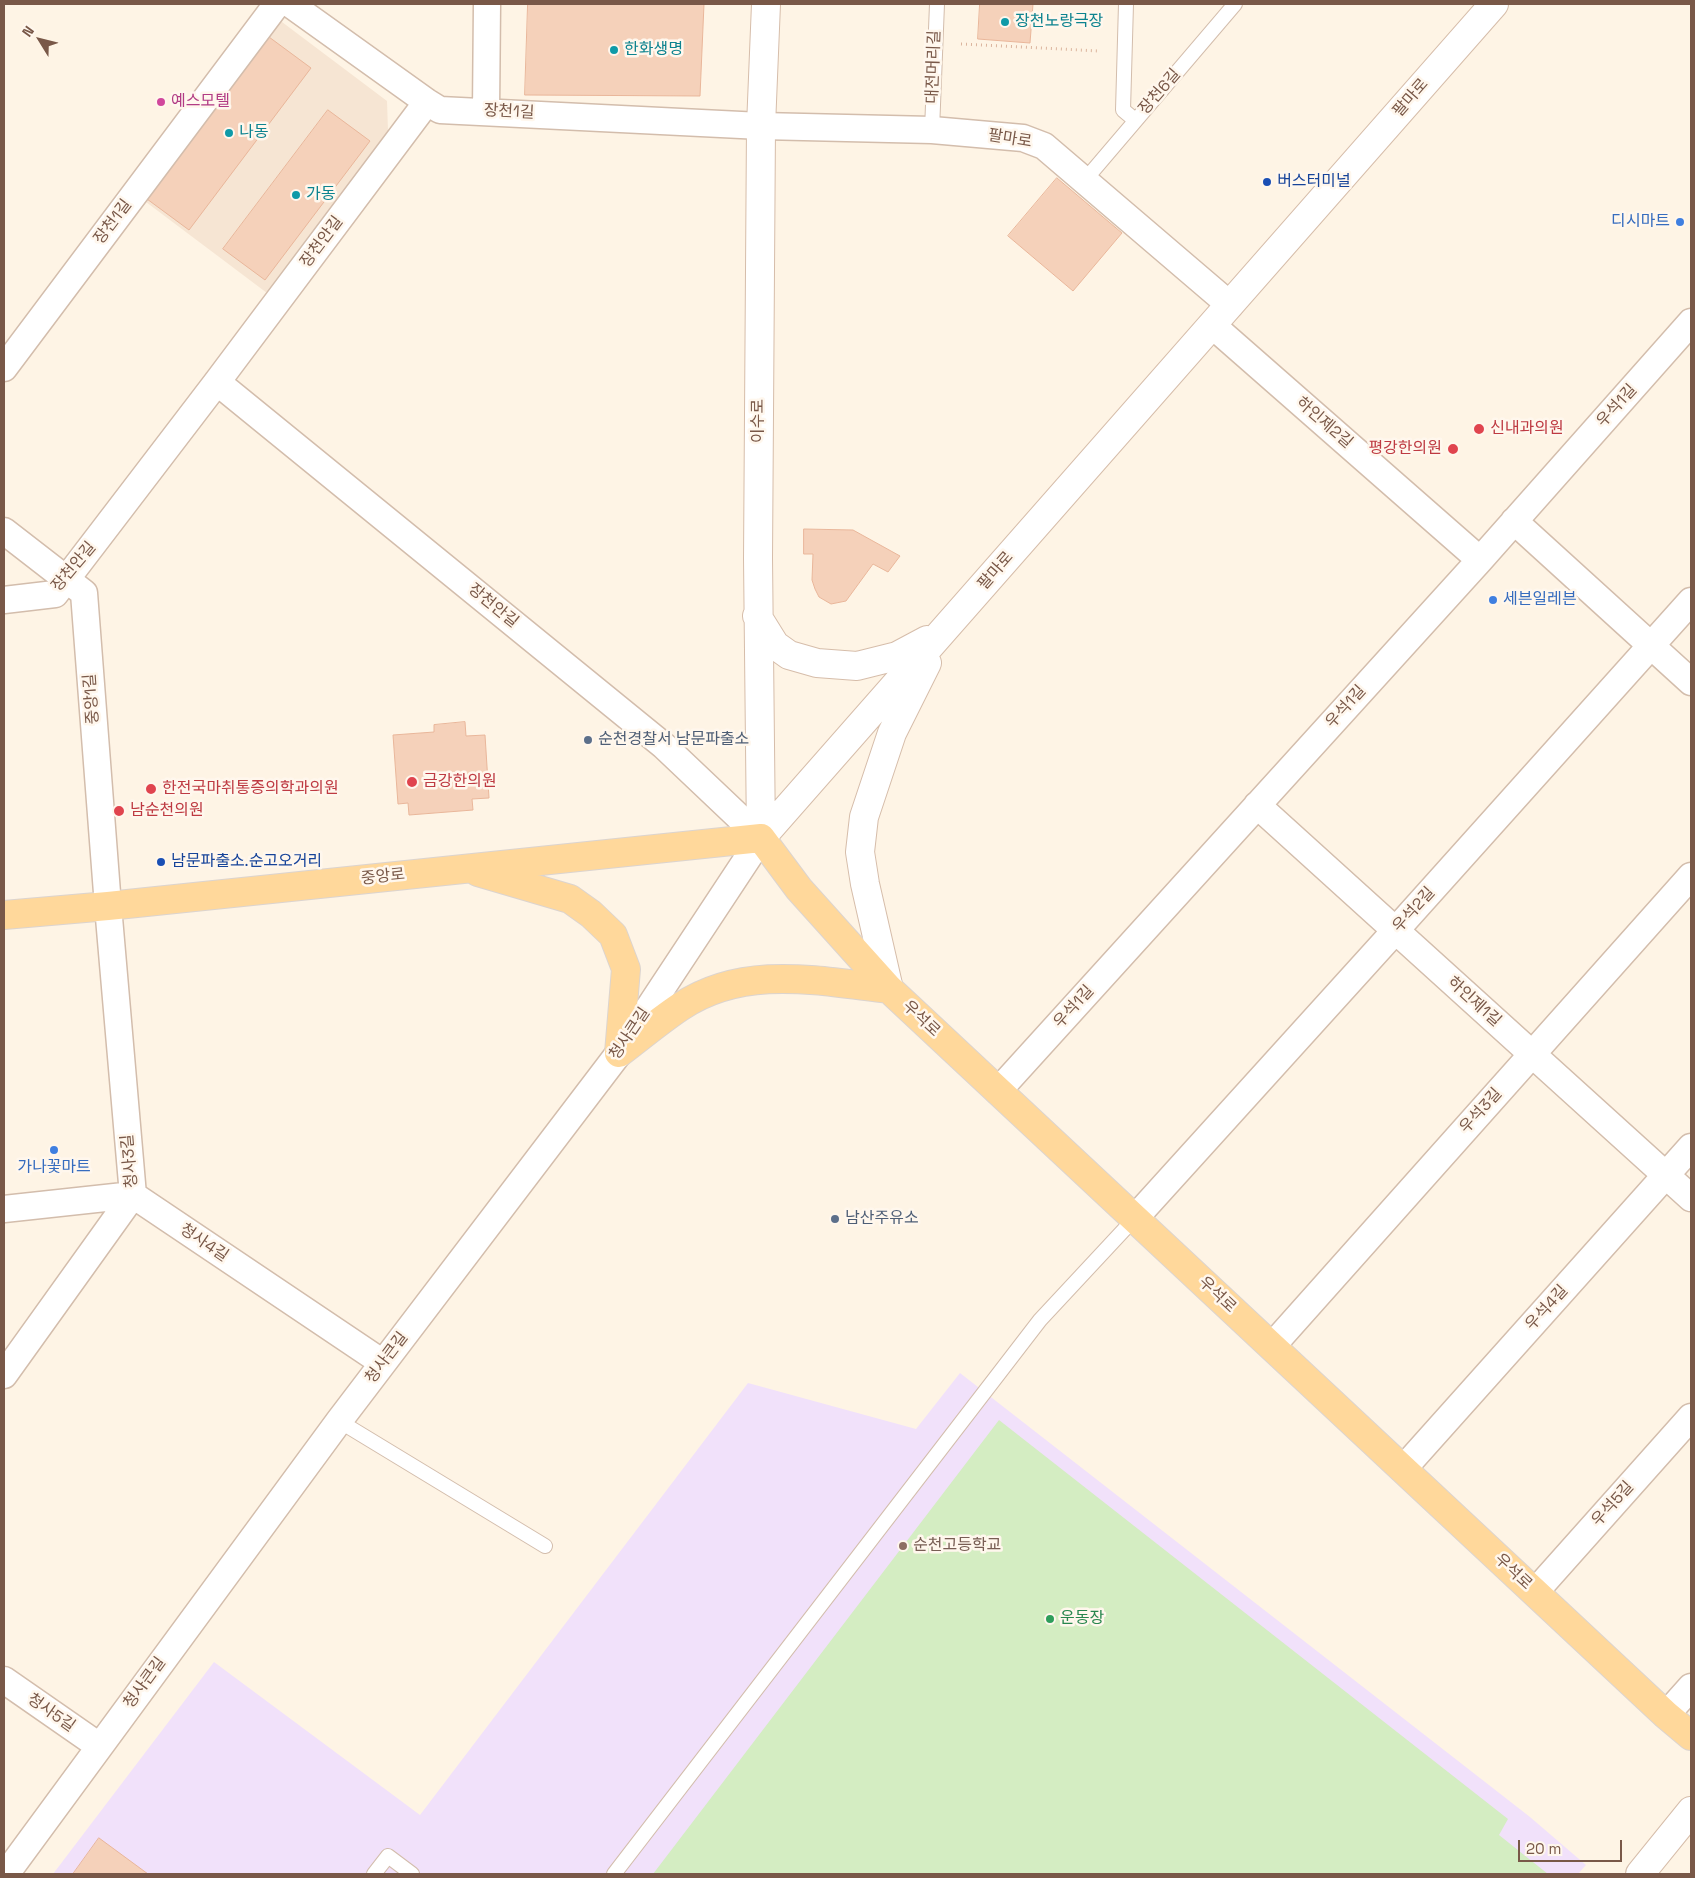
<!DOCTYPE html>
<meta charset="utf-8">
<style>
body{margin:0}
#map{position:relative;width:1695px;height:1878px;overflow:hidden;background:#fef4e5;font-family:"Space Grotesk",sans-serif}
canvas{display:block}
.frame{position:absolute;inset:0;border:5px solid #795848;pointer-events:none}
.north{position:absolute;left:15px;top:15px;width:50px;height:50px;-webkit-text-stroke:4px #fff7ed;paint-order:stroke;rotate:306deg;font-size:14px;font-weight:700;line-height:20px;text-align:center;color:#795848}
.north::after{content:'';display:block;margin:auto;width:18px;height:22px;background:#795848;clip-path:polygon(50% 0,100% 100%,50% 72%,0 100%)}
.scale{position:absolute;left:1518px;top:1840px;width:104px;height:22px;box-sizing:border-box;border:2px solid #795848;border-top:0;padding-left:6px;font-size:15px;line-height:18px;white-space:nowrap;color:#795848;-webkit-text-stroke:4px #fff7ed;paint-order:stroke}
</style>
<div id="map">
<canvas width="1695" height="1878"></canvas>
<div class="frame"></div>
<div class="north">N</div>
<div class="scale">20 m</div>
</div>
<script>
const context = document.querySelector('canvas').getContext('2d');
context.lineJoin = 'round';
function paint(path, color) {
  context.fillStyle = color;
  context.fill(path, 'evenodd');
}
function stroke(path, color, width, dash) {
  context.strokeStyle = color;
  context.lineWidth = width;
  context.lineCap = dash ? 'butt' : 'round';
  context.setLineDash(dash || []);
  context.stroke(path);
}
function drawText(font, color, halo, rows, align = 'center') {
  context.font = font + ' "Space Grotesk","Noto Sans KR",sans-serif';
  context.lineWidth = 5;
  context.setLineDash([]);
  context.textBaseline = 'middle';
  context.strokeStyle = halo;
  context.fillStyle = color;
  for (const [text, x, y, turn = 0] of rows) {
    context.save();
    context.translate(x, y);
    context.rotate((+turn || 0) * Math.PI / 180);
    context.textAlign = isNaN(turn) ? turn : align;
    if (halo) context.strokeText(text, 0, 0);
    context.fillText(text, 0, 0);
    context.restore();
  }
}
const residential = new Path2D(`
 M278 19 387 101 388 131 267 293 142 199Z`);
const education = new Path2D(`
 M960 1373 1530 1817 1586 1865 1578 1874H53L214 1662 420 1815 748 1383 916 1429Z`);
const green = new Path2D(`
 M999 1420 1508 1819 1499 1835 1548 1874H653Z`);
const building = new Path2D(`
 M528 4H704L700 96 525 95Z
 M980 4H1033L1030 43 978 39Z
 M269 37 311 68 189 230 147 199Z
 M328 110 370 141 265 280 223 249Z
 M1057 178 1122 233 1073 291 1008 236Z
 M804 529 853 530 900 556 888 572 873 564 846 601 831 604 819 597 815 589 812 580 813 554H804Z
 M465 722 466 736 485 735 489 798 472 799 473 810 409 815 408 803 398 804 393 735 434 732V725Z
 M99 1838 148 1874H73Z`);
const path = new Path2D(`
 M961 44 1099 51`);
const lane = new Path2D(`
 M1126 4 1123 110 1135 120
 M932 130 937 4
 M1085 180 1235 4
 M339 1421 545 1546
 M374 1874 388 1856 412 1874
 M614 1874 1040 1320 1135 1218`);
const street = new Path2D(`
 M290 4 427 102 440 110 761 126 932 130 1023 138 1044 146 1230 305
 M486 111 487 4
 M1212 325 1480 560
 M4 368 277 4
 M1514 521 1691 682
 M4 531 84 593 108 906 133 1195 4 1375
 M4 600 55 594 217 382 427 102
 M1257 805 1691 1198
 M998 1091 1480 560 1691 322
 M4 1209 133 1195 383 1363
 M1135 1218 1395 931 1691 601
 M1272 1346 1691 876
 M1403 1469 1691 1147
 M1535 1592 1691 1417
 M4 1680 99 1746
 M1666 1715 1691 1687
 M6 1874 339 1421 619 1053 761 838 664 746 217 382`);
const secondary = new Path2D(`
 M757 616 775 645 789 655 817 663 857 666 897 656 927 640
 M761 838 1494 4
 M761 838 758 558 761 126 766 4
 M889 989 865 884 860 852 864 817 892 733 927 663
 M1640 1874 1691 1811`);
const primary = new Path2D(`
 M478 872 570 899 591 914 613 935 626 969 619 1053C639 1038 659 1021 680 1007 744 964 818 981 889 989
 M4 915 108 906 761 838 799 889 889 989 1666 1715 1691 1736`);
const markers = [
 [1005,22,5,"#0f9aa8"],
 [614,50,5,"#0f9aa8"],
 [161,102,5,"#d1479c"],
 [229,133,5,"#0f9aa8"],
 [1267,182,5,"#1a4fb4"],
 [296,195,5,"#0f9aa8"],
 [1680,222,5,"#3f7fe0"],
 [1479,429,6,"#e0444e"],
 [1453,449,6,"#e0444e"],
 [1493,600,5,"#3f7fe0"],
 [588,740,5,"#5c6f8a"],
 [412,782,6,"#e0444e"],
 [151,789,6,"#e0444e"],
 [119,811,6,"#e0444e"],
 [161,862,5,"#1a4fb4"],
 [54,1150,5,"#3f7fe0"],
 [835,1219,5,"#5c6f8a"],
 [903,1546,5,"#8d6e63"],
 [1050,1619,5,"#2e9e5b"]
];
const cultureNames = [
 ["장천노랑극장",1015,22],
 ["한화생명",624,50],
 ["나동",239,133],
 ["가동",306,195]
];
const streetNames = [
 ["대전머리길",934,67,-88],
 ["장천6길",1160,92,-49],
 ["팔마로",1411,98,-49],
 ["장천1길",509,112,3],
 ["팔마로",1010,139,9],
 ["장천1길",113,222,-53],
 ["장천안길",322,242,-53],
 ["우석1길",1617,406,-48],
 ["이수로",759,421,-90],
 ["하인제2길",1324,423,41],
 ["장천안길",74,567,-50],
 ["팔마로",996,571,-49],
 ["장천안길",493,606,39],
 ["중앙1길",92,699,-94],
 ["우석1길",1346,707,-48],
 ["중앙로",383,877,-6],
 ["우석2길",1414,910,-48],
 ["하인제1길",1474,1002,42],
 ["우석1길",1074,1007,-48],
 ["우석로",921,1019,43],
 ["청사큰길",630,1034,-56],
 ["우석3길",1481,1111,-48],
 ["청사3길",130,1161,-95],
 ["청사4길",204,1243,34],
 ["우석로",1217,1295,43],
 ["우석4길",1547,1308,-48],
 ["청사큰길",387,1358,-53],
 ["우석5길",1613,1504,-48],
 ["우석로",1513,1572,43],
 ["청사큰길",145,1683,-54],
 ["청사5길",51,1713,35]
];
const hotelNames = [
 ["예스모텔",171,102]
];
const transitNames = [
 ["버스터미널",1277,182],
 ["남문파출소.순고오거리",171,862]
];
const shopNames = [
 ["디시마트",1670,222],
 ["세븐일레븐",1503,600,"left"],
 ["가나꽃마트",54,1168,"center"]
];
const healthNames = [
 ["신내과의원",1490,429],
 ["평강한의원",1442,449,"right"],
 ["금강한의원",423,782],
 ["한전국마취통증의학과의원",162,789],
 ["남순천의원",130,811]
];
const serviceNames = [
 ["순천경찰서 남문파출소",598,740],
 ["남산주유소",845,1219]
];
const educationNames = [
 ["순천고등학교",913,1546]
];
const leisureNames = [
 ["운동장",1060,1619]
];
paint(residential, '#f6e5d3');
paint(education, '#f1e1fa');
paint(green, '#d4edc2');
paint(building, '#f5d1ba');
stroke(building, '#e9b69a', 1);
stroke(lane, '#d3bdac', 16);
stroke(street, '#d3bdac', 29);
stroke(secondary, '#d6bdaa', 30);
stroke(primary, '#dcd4cf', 30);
stroke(path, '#dbb49d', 3, [1, 4]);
stroke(lane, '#fff', 14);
stroke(street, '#fff', 26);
stroke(secondary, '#fff', 28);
stroke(primary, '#ffd89b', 28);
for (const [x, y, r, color] of markers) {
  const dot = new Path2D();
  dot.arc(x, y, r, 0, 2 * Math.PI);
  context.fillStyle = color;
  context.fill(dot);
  stroke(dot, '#fff7ed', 2);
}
drawText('16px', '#0d838f', '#fff7ed', cultureNames, 'left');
drawText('16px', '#795848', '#fff7ed', streetNames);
drawText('16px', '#b23c85', '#fff7ed', hotelNames, 'left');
drawText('16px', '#164399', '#fff7ed', transitNames, 'left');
drawText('16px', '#366cbe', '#fff7ed', shopNames, 'right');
drawText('16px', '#be3a42', '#fff7ed', healthNames, 'left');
drawText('16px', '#4e5e75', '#fff7ed', serviceNames, 'left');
drawText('16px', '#785e54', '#fff7ed', educationNames, 'left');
drawText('16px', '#27864d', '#fff7ed', leisureNames, 'left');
</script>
